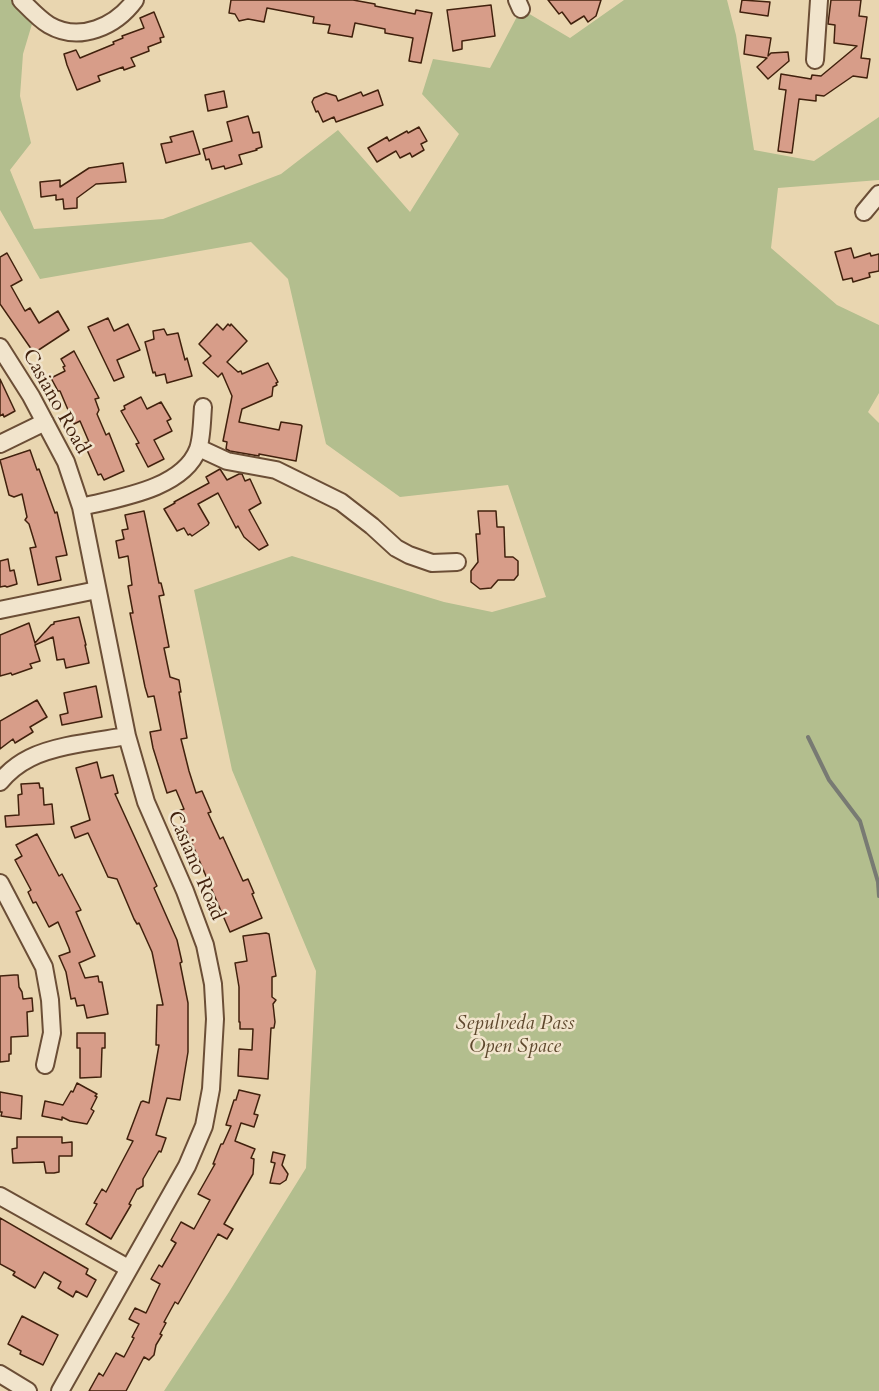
<!DOCTYPE html>
<style>
body{margin:0}
canvas{display:block;background:#e9d6b0}
</style>
<canvas width="879" height="1391"></canvas>
<script>
const context = document.querySelector('canvas').getContext('2d');
context.lineJoin = 'round';
function paint(path, color) {
  context.fillStyle = color;
  context.fill(path, 'evenodd');
}
function stroke(path, color, width, dash) {
  context.strokeStyle = color;
  context.lineWidth = width;
  context.lineCap = dash ? 'butt' : 'round';
  context.setLineDash(dash || []);
  context.stroke(path);
}
function drawText(font, color, halo, rows, align = 'center') {
  context.font = font + ' Cardo,serif';
  context.lineWidth = 5;
  context.setLineDash([]);
  context.textBaseline = 'middle';
  context.strokeStyle = halo;
  context.fillStyle = color;
  for (const [text, x, y, turn = 0] of rows) {
    context.save();
    context.translate(x, y);
    context.rotate((+turn || 0) * Math.PI / 180);
    context.textAlign = isNaN(turn) ? turn : align;
    if (halo) context.strokeText(text, 0, 0);
    context.fillText(text, 0, 0);
    context.restore();
  }
}
const green = new Path2D(`
 M0 0H21L35 14 23 54 20 96 31 143 10 170 34 229 163 219 281 174 338 130 410 212 459 134 422 94 433 59 490 68 521 9 570 38 624 0H727L736 35 754 150 814 161 879 117V180L778 188 771 248 837 305 879 325V393L868 412 879 423V1391H164L229 1292 306 1168 316 971 232 770 194 590 292 556 444 602 492 612 546 597 508 485 400 497 326 444 288 279 251 242 40 279 0 210Z`);
const stream = new Path2D(`
 M808 737 829 780 860 821 878 882 879 896`);
const building = new Path2D(`
 M231 0H353L375 4V6L415 14 416 10 432 13 421 63 409 61 413 38 385 33V29L355 23 352 37 328 33 330 25 313 23 314 17 267 8 264 22 248 19 239 21 235 14 229 13Z
 M548 0H601L596 16 588 22 584 16 571 24 562 12 559 14Z
 M742 0 770 2 768 16 740 12Z
 M831 0H861L859 16 867 17 861 58 870 59 867 78 853 76 824 96 816 95V101L799 99 792 153 778 151 786 90 779 89 781 74 811 79 812 75 821 76 857 46 834 43 835 25 828 24Z
 M491 5 495 36 462 41V49L453 51 447 10Z
 M154 12 164 37 160 38 161 42 148 47 149 51 131 58 135 66 124 70 123 67 98 76 100 81 77 90 67 65 64 54 76 50 80 58 114 44 113 42 123 38 122 36 144 28 140 18Z
 M746 35 771 38 768 56 771 53 788 52 789 61 768 79 757 67 767 58 744 54Z
 M378 90 383 105 336 122 334 117 323 122 318 111 316 112 312 102 314 98 326 93 336 96 338 101 361 92 363 96Z
 M224 91 227 107 208 111 205 95Z
 M248 116 253 133 259 132 262 147 256 149 257 150 239 155 242 164 225 169 224 166 212 169 209 159 206 160 203 149 232 141 227 122Z
 M419 127 427 141 421 144 424 150 412 157 410 153 400 158 396 151 377 162 368 148 387 137 389 141 407 131 408 133Z
 M193 131 200 154 166 163 161 144 172 142 170 137Z
 M123 163 126 182 96 184 77 198V208L64 209 63 199 56 200V195L41 197 40 182 60 180V187L89 168Z
 M851 248 854 258 870 253 871 256 879 254V271L869 273 870 277 853 282 852 278 843 280 835 252Z
 M7 253 22 280 11 286 25 311 30 308 39 323 58 311 69 330 34 353 0 304V257Z
 M108 318 114 331 128 324 140 350 117 360 124 377 114 381 88 327Z
 M217 324 223 330 228 324 230 326 231 324 247 341 227 362 238 372 241 371 242 374 268 363 278 382 276 383 277 385 273 387 272 396 242 409 239 422 279 430 281 422 301 425 302 426 296 461 259 454V456L230 451 226 449 227 442 223 441 232 396 222 373 218 377 203 363 211 356 199 344Z
 M164 329 167 335 178 333 185 360 187 358 192 376 167 383 165 374 156 376 155 372 153 373 145 342 154 339 153 331Z
 M74 351 99 398 95 399 99 410 97 414 106 435 109 433 124 471 104 480 101 474 98 475 84 443 89 442 80 421 74 424 60 391H58L51 378 65 371 63 367 65 366 61 359Z
 M0 379 15 411 4 417 3 414 0 416Z
 M141 397 147 409 161 402 171 419 167 421 172 431 154 440 164 459 148 467 136 444 139 443 121 411 125 409 124 406Z
 M30 450 37 470 39 469 55 513 57 512 67 555 56 557 61 580 38 585 30 548 36 547 29 524 25 520 27 517 22 494 14 497 9 495 0 460Z
 M220 469 227 480 239 474H242L245 481 250 479 261 503 249 510 268 545 259 550 244 537 238 526 236 528 218 493 198 504 209 523 208 525 192 536 190 534 188 535 184 528 177 531 164 509 175 503 174 502 209 483 206 477Z
 M144 511 159 583H161L164 595 159 596 169 647 164 648 170 677 179 680 181 692H179L187 738 181 739 189 771 196 793 202 791 211 812 208 813 220 839 223 837 243 881 248 879 254 893 252 894 262 918 230 932 178 811 184 809 176 790 167 793 153 748 150 732 161 730 154 696 148 697 145 687 130 613H133L128 586 132 585 128 556 119 558 116 541 124 539 122 530 128 529 125 515Z
 M478 511H496L497 527H504L505 557H513L518 561V575L514 580H498L491 588 480 589 471 582V571L478 562 476 534H480Z
 M8 559 10 571 14 570 17 584 7 587 5 586 0 587V561Z
 M79 617 86 645H85L89 663 66 668 64 659 57 660 53 637 35 645 40 661 30 664 32 668 12 675 11 673 0 676V635L29 623 35 643 51 625 54 624V622Z
 M96 686 102 717 62 725 60 715 68 713 64 693Z
 M37 700 47 717 30 727 33 732 15 743 13 739 0 749V721Z
 M97 762 101 778 113 775 118 793 115 794 157 886 154 888 177 940 182 962 180 963 188 1003V1052L180 1100 167 1098 156 1135 166 1138 161 1152 159 1151 143 1179V1186L138 1189H137L129 1204 131 1205 111 1239 86 1224 97 1204 94 1203 102 1189 106 1192 133 1141 127 1139 141 1102 143 1101 149 1103 159 1045H156L157 1005H163L152 952 139 923 137 924 134 919 117 879 108 877 88 833 75 838 71 827 90 820 76 768Z
 M39 783 40 788H43L44 805 52 804 54 824 6 827 5 816 19 815 18 795 22 794 21 784Z
 M37 834 59 876 62 874 81 910 76 912 95 956 79 963 85 978 98 976 99 982H102L108 1014 87 1018 84 1005 77 1006 75 998 71 999 66 972 59 956 70 952 69 948 58 922 49 927 36 902 33 903 28 892 31 890 15 860 22 856 16 845Z
 M266 933 269 934 276 976 272 977V997L276 1000 273 1004 275 1022 274 1028H271L268 1079 238 1076 239 1049 252 1050 253 1029H240V1022H239V987L235 963 247 961 243 936Z
 M14 975H18L19 987 22 992 23 999 32 998 33 1011 27 1012 28 1036 11 1037V1054H9V1061L0 1062V976Z
 M77 1033H105V1048H102L101 1077 80 1078V1048H77Z
 M77 1083 97 1094 95 1096 97 1097 91 1109 94 1111 87 1124 70 1121 62 1117V1120L42 1116 45 1101 63 1105 71 1091 73 1092Z
 M239 1090 260 1095 254 1114 258 1115 254 1127 241 1123 235 1141 255 1149 251 1158 254 1159 253 1174 224 1224 233 1229 227 1239 218 1234 178 1304 175 1302 164 1322 166 1323 160 1334 162 1335 156 1345 154 1355 149 1360 144 1357 126 1391H89L99 1373 103 1376 116 1353 124 1357 134 1338 132 1337 139 1324 129 1319 135 1308 146 1313 160 1284 151 1279 159 1265 162 1267 176 1243 171 1240 181 1222 194 1229 210 1200 198 1194 215 1164H213L221 1144H223L231 1126 226 1125 234 1100H236Z
 M0 1092 22 1096 21 1119 1 1116 2 1112H0Z
 M17 1137H62V1143L72 1142V1156H59V1172L54 1173H46L44 1162 13 1163 12 1149 17 1148Z
 M273 1152 285 1155 282 1165 288 1174 286 1180 280 1184 270 1183 275 1163 271 1162Z
 M0 1218 88 1269 86 1274 96 1280 87 1297 76 1291 73 1297 58 1288 61 1282 44 1272 35 1288 13 1275 15 1272 0 1264Z
 M22 1316 58 1335 43 1365 20 1354 21 1351 8 1344Z`);
const minor = new Path2D(`
 M21 0C29 8 39 19 49 25 80 43 116 26 135 0
 M517 0 521 9
 M815 60 819 0
 M864 212 879 194
 M0 347 31 396 66 462 81 507 127 736 146 802 185 891 205 945 213 984 215 1019 211 1089 204 1126 187 1166 60 1391
 M0 444 45 422
 M199 448 227 461 276 470 341 502 372 526 396 548 409 555 432 563 457 562
 M81 507C118 498 183 489 198 449 202 438 202 419 203 407
 M0 610 97 590
 M0 782C8 772 18 764 30 758 55 745 98 741 127 736
 M0 883 44 967 50 1000 52 1033 45 1065
 M0 1196 128 1268
 M0 1374 28 1391`);
const streetNames = [
 ["Casiano Road",55,402,61],
 ["Casiano Road",195,866,67]
];
const parkNames = [
 ["Sepulveda Pass",515,1024],
 ["Open Space",515,1047]
];
paint(green, '#b3be8e');
stroke(stream, '#787a73', 4);
paint(building, '#d79d89');
stroke(building, '#41210d', 1.5);
stroke(minor, '#6b4e36', 20);
stroke(minor, '#f1e4cc', 16);
drawText('20px', '#41210d', '#f1e4cc', streetNames);
drawText('italic 20px', '#5e482d', '#f1e4cc', parkNames);
</script>
